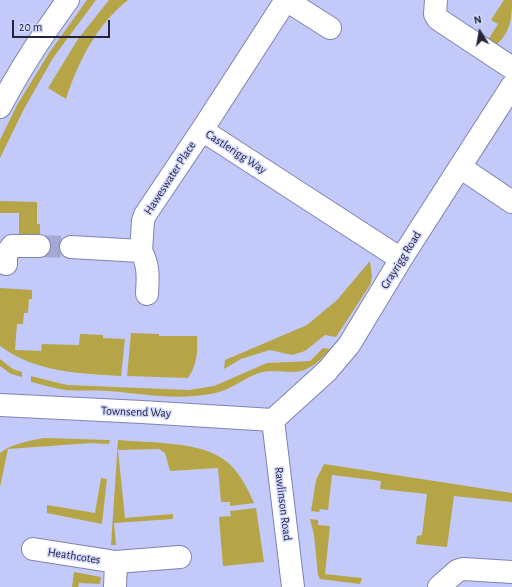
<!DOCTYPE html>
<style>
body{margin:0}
#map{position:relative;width:512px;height:587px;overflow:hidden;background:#c3caf9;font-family:"Alegreya Sans",sans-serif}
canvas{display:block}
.north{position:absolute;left:460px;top:12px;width:40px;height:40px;-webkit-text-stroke:3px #d2d7fe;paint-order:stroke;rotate:349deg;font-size:11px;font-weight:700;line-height:16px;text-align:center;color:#242638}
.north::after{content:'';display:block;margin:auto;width:14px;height:18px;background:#242638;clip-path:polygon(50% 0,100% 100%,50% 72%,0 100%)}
.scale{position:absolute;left:12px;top:20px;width:98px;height:18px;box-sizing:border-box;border:2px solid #242638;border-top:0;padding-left:5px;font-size:12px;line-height:14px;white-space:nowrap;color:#242638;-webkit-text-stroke:3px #d2d7fe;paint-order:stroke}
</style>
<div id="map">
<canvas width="512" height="587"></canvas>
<div class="north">N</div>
<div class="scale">20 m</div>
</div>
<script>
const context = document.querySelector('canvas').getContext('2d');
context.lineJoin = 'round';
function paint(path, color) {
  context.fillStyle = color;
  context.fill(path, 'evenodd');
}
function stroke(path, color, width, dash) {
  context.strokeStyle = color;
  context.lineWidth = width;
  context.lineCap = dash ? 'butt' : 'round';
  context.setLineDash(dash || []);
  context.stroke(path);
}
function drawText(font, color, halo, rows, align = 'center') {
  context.font = font + ' "Alegreya Sans",sans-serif';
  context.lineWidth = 3;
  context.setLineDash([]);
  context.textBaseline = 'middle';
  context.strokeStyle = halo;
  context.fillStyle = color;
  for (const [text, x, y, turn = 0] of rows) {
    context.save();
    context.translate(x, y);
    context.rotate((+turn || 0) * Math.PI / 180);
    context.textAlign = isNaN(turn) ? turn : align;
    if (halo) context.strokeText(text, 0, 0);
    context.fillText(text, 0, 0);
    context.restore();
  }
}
const green = new Path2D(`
 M87 0H96L53 58 24 109 0 158V140L17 105 49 53Z
 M109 0H128C97 24 78 62 66 99L48 88 78 39Z
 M504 0H512C512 17 511 32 497 44H492L488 40 498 24 491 20Z
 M0 201 37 202V224H40V237L19 236V213H0Z
 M370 261 372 277 370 285 336 337 325 335 305 351 292 355 270 350 241 359 224 369 225 360 307 325 337 300Z
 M0 288 32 290V299H29L28 313H24L23 324H17L15 350 41 351 42 344 79 345 80 334 103 335V338L125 339 121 376C78 373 37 373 0 346Z
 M131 333 159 334V336H197C198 352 197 365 188 378L127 376Z
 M323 348 330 349C321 360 309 372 293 372 282 372 270 370 259 373 244 378 231 390 215 393 179 401 145 394 109 391 95 390 80 391 66 390 55 389 42 384 31 382V376L67 385 189 390 214 386 267 363 310 361Z
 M0 359 13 369 22 372V377L11 374 0 366Z
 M44 438 110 440 109 444 91 443 8 449 0 487V453C13 443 29 441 44 438Z
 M118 440C148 443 198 441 223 459 238 469 247 487 254 503L230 506V502H221L218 468 170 471 165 453 159 449 118 450 125 518 173 514V519L114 523 116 545H111Z
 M324 464 512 493V502L454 496 447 547 416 544 417 536 422 535 427 494 380 489 381 481 332 475 328 510 320 509 319 512 311 511 316 480Z
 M101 478 107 479 102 524 47 513V505L95 513Z
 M256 508 264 562 223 566 219 517 231 516 230 511Z
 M310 519 318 520V525L330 526 325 574 362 578 360 584 320 579 318 575 314 535Z
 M74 572 101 577 100 584 79 583 78 587H72Z`);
const minorTunnel = new Path2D(`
 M39 246 71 247`);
const minor = new Path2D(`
 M436 0 435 14 438 19 512 68
 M330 28 286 0 202 130 401 259
 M0 107C20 69 43 34 68 0
 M460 167 512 202
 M71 247 141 251C149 265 148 278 147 294
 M141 251 143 221 145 215 202 130
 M6 264V254L12 246H39
 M0 405C91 409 182 414 273 420
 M273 420 327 371 349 345 401 259 512 86
 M273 420 293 587
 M33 549 116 562 180 557
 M115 587 116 562
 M439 587 457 571 463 569 512 572`);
const streetNames = [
 ["Castlerigg Way",236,152,33],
 ["Haweswater Place",170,178,-57],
 ["Grayrigg Road",401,260,-58],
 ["Townsend Way",136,412,2],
 ["Rawlinson Road",283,504,83],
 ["Heathcotes",74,556,9]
];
paint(green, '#b6a546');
stroke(minorTunnel, '#a3a9d2', 22, [22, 11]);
stroke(minor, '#7e84b0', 24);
stroke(minor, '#fff', 22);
drawText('12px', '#242638', '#d2d7fe', streetNames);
</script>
